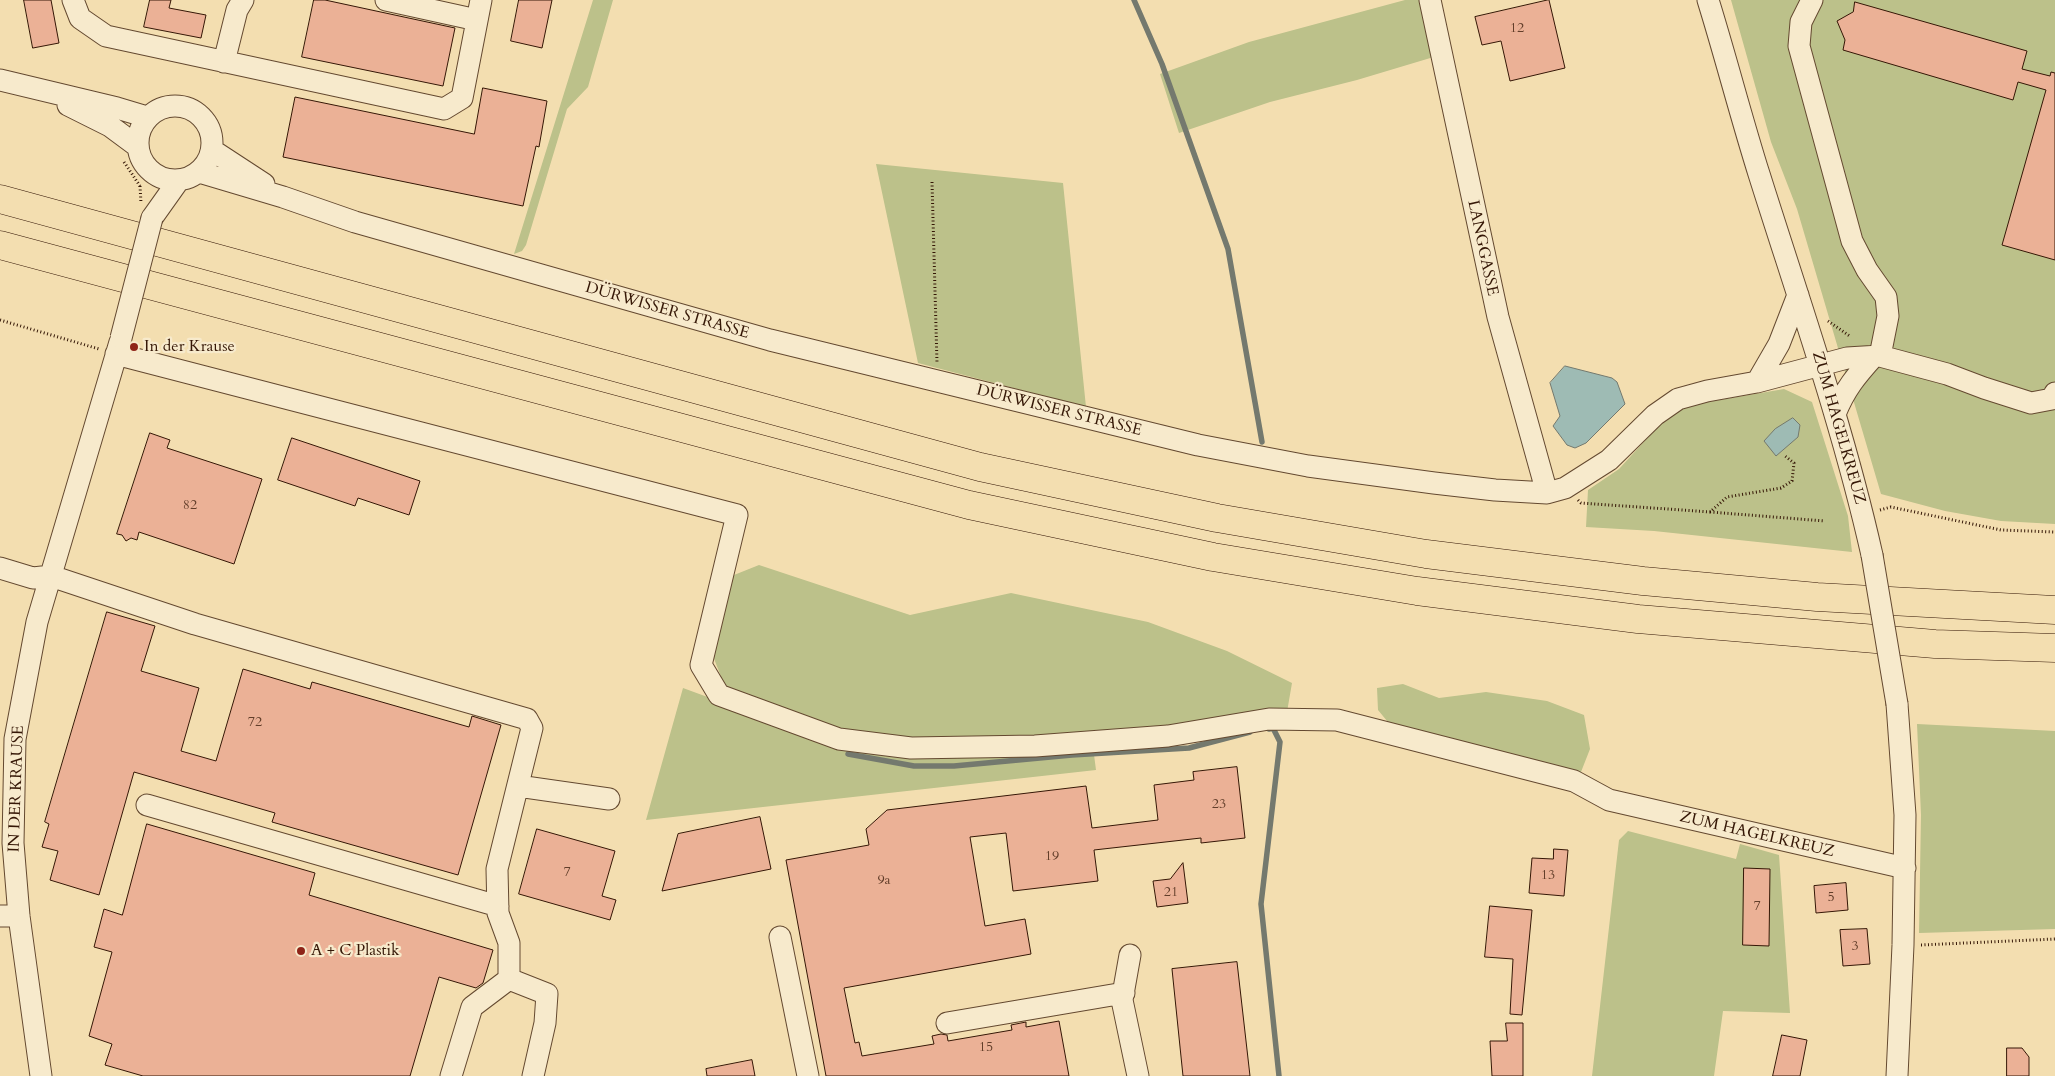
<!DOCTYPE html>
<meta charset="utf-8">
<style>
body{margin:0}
canvas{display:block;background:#f3deb0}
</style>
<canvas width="2055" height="1076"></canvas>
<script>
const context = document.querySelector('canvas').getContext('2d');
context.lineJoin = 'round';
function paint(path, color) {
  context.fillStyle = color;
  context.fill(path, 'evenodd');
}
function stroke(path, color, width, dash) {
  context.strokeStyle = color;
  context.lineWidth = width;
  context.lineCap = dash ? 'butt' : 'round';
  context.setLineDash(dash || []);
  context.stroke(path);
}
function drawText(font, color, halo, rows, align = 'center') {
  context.font = font + ' Cardo,serif';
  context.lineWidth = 4.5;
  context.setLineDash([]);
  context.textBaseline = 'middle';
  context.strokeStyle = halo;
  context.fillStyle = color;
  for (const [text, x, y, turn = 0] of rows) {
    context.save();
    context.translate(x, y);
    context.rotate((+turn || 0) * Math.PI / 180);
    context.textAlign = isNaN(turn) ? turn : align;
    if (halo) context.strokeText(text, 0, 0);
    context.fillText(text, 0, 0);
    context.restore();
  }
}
const green = new Path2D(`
 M593 0H613L588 87 567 109 526 245 522 251 514 254Z
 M1405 0H1423L1437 56 1357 80 1270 102 1179 133 1160 74 1249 42Z
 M1731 0H2055V524L2001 521 1945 511 1881 494 1797 209 1771 142Z
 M876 164 1063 183 1086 407 918 363Z
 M1784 389 1812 402 1848 516 1852 552 1654 531 1586 527 1588 490 1619 469 1663 421 1684 408 1708 402Z
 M759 565 910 615 1011 593 1148 622 1227 651 1292 683 1287 712 1167 731 912 742 838 733 725 687 713 656 729 577Z
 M1403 684 1439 698 1486 692 1547 701 1584 715 1590 749 1579 777 1392 727 1378 710 1377 688Z
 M683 688 838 745 1093 747 1096 770 646 820Z
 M1917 724 2055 731V929L1919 933 1921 815Z
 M1628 831 1736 859 1740 844 1779 855 1790 1013 1723 1011 1714 1076H1592L1619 840Z`);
const water = new Path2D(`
 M1565 366 1612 378 1617 382 1625 404 1586 443 1575 448 1567 445 1553 426 1560 416 1550 383Z
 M1793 418 1800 425 1798 437 1776 456 1764 441 1775 429Z`);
const stream = new Path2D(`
 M1134 0 1162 64 1228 249 1262 442
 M1269 729 1273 728 1280 742 1261 904 1279 1076
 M848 754 914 766H954L1072 755 1189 748 1250 732`);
const building = new Path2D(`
 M24 0H51L59 43 33 48Z
 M150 0H171L169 8 206 15 201 38 144 27Z
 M314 0H325L455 28 443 86 302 57Z
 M519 0H552L542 48 511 41Z
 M1549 0 1565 68 1510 81 1501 41 1482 45 1475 17Z
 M1855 2 2027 51 2022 69 2050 76 2051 72 2055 73V260L2002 245 2046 90 2018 82 2013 100 1843 50 1845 40 1837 21 1853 12Z
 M483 88 547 101 539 147 536 146 523 206 283 157 295 97 474 134Z
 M150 433 170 440 167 448 262 479 234 564 139 532 137 540 131 538 126 541 122 535 117 534Z
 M292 438 420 481 409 515 358 498 355 506 278 480Z
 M107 612 155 626 141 671 199 688 181 751 216 761 243 669 310 689 312 682 469 727 472 716 501 725 458 875 272 822 275 813 134 772 99 895 50 880 58 851 42 847 49 824 45 822Z
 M1237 767 1245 838 1201 843V838L1094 850 1098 881 1013 891 1006 833 970 837 985 926 1025 919 1031 954 844 988 855 1043 859 1042 862 1056 934 1044 932 1036 941 1034 947 1035 948 1041 1012 1030 1011 1025 1026 1022V1027L1059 1021 1069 1076H826L786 860 869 845 866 829 887 810 1086 786 1092 828 1158 820 1154 785 1194 780 1193 772Z
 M760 817 771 869 662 891 678 834Z
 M147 824 315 873 309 895 493 950 483 983 476 988 439 977 410 1076H143L105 1065 112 1044 89 1036 112 952 94 947 104 909 122 915Z
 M537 829 615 851 602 896 616 900 610 920 519 894Z
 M1554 849 1568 850 1564 896 1529 893 1532 858 1553 859Z
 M1183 863 1188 903 1157 907 1153 881 1170 879Z
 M1744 868 1770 869 1769 946 1743 945Z
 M1846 883 1848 910 1816 913 1814 886Z
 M1490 906 1532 910 1522 1015 1510 1014 1513 959 1485 957Z
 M1867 929 1870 964 1843 966 1840 930Z
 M1237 962 1250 1076H1183L1172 969Z
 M1506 1023H1523V1076H1492L1490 1041H1507Z
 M1782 1035 1807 1040 1800 1076H1773Z
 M2007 1048H2022L2029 1057V1076H2007Z
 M752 1060 755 1076H707L706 1069Z`);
const path = new Path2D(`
 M124 162 140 186
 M932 182 937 363
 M0 320 99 349
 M1828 321 1851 337
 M1578 500 1581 503 1710 512 1727 497 1781 488 1792 481 1794 463 1785 456
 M1880 510 1891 507 2001 530 2055 532
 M1710 512 1825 521
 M1921 945 2055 939`);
const minor = new Path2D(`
 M73 0 80 18 106 36 444 109 462 98 481 0
 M386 0 477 20
 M1430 0 1498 317 1547 493
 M1708 0C1726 58 1741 117 1759 174 1799 301 1843 426 1872 555
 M1812 0 1801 22 1799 46 1852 241 1867 270 1886 297 1888 316 1880 356
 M224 62 237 10 243 0
 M0 80 117 108 147 117
 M68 105 110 126 137 146
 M138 143a37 37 0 1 1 74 0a37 37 0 1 1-74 0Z
 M212 150 264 184
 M199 172 283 197 355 222 770 340 1198 445 1308 466 1434 483 1495 490 1547 493 1565 488 1609 460 1655 415 1678 399 1707 391 1757 382 1847 358 1880 356 1947 374 1984 388 2031 403 2052 399 2055 393
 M152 218 179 180
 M116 354 737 515 701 665 719 695 839 739 911 748 1035 746 1168 736 1269 719 1337 720 1574 781 1609 800 1905 868
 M1757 382 1779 344 1798 295
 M1835 414C1845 389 1856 376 1874 356
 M0 568 33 578 51 576 195 624 527 719 532 728 497 869 498 913 509 943V979L472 1007 451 1076
 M518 786 609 799
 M147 805 498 906
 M0 916H19
 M780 937 808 1076
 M1130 955 1122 1000 1138 1076
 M509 979 547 994 545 1023 533 1076
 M947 1023 1124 993
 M41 1076 19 916 13 843 15 739 37 622 120 342
 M1897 1076 1903 945 1905 815 1897 704`);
const highway = new Path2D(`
 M0 199 980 467 1217 518 1426 554 1643 581 1817 597 2055 610
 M0 245 969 505 1213 557 1417 591 1638 619 1935 644 2055 648`);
const pathBridge = new Path2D(`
 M140 186 141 203`);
const minorBridge = new Path2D(`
 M121 338 152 218
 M1872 555 1897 704`);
const markers = [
 [134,347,5,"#8f2418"],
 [301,951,5,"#8f2418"]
];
const numberNames = [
 ["12",1517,29],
 ["82",190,506],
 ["72",255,723],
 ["23",1219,805],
 ["19",1052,857],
 ["7",567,873],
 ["13",1548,876],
 ["9a",884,881],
 ["21",1171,893],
 ["5",1831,898],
 ["7",1757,907],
 ["3",1855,947],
 ["15",986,1048]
];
const streetNames = [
 ["LANGGASSE",1482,248,78],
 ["DÜRWISSER STRASSE",667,311,16],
 ["DÜRWISSER STRASSE",1059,411,14],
 ["ZUM HAGELKREUZ",1838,428,74],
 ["IN DER KRAUSE",17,789,-88],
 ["ZUM HAGELKREUZ",1757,835,13]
];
const poiNames = [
 ["In der Krause",144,347],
 ["A + C Plastik",311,951]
];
paint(green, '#bcc18a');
paint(water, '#9ebbb4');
stroke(water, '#74796e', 1);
stroke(stream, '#74796e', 5.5);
paint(building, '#ebb196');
stroke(building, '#351706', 1);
stroke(minor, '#644930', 23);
stroke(highway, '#351706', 29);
stroke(path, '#351706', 3, [1, 2.5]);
stroke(minor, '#f7eacc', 21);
stroke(highway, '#f3deb0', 28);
stroke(minorBridge, '#644930', 23, []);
stroke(pathBridge, '#351706', 3, [1, 2.5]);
stroke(minorBridge, '#f7eacc', 21);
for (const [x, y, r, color] of markers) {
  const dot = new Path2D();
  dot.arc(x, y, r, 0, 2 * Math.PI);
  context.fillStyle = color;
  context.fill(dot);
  stroke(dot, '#f7eacc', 2);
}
drawText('14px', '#623e2a', null, numberNames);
drawText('16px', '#351706', '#f7eacc', streetNames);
drawText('16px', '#351706', '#f7eacc', poiNames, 'left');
</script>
